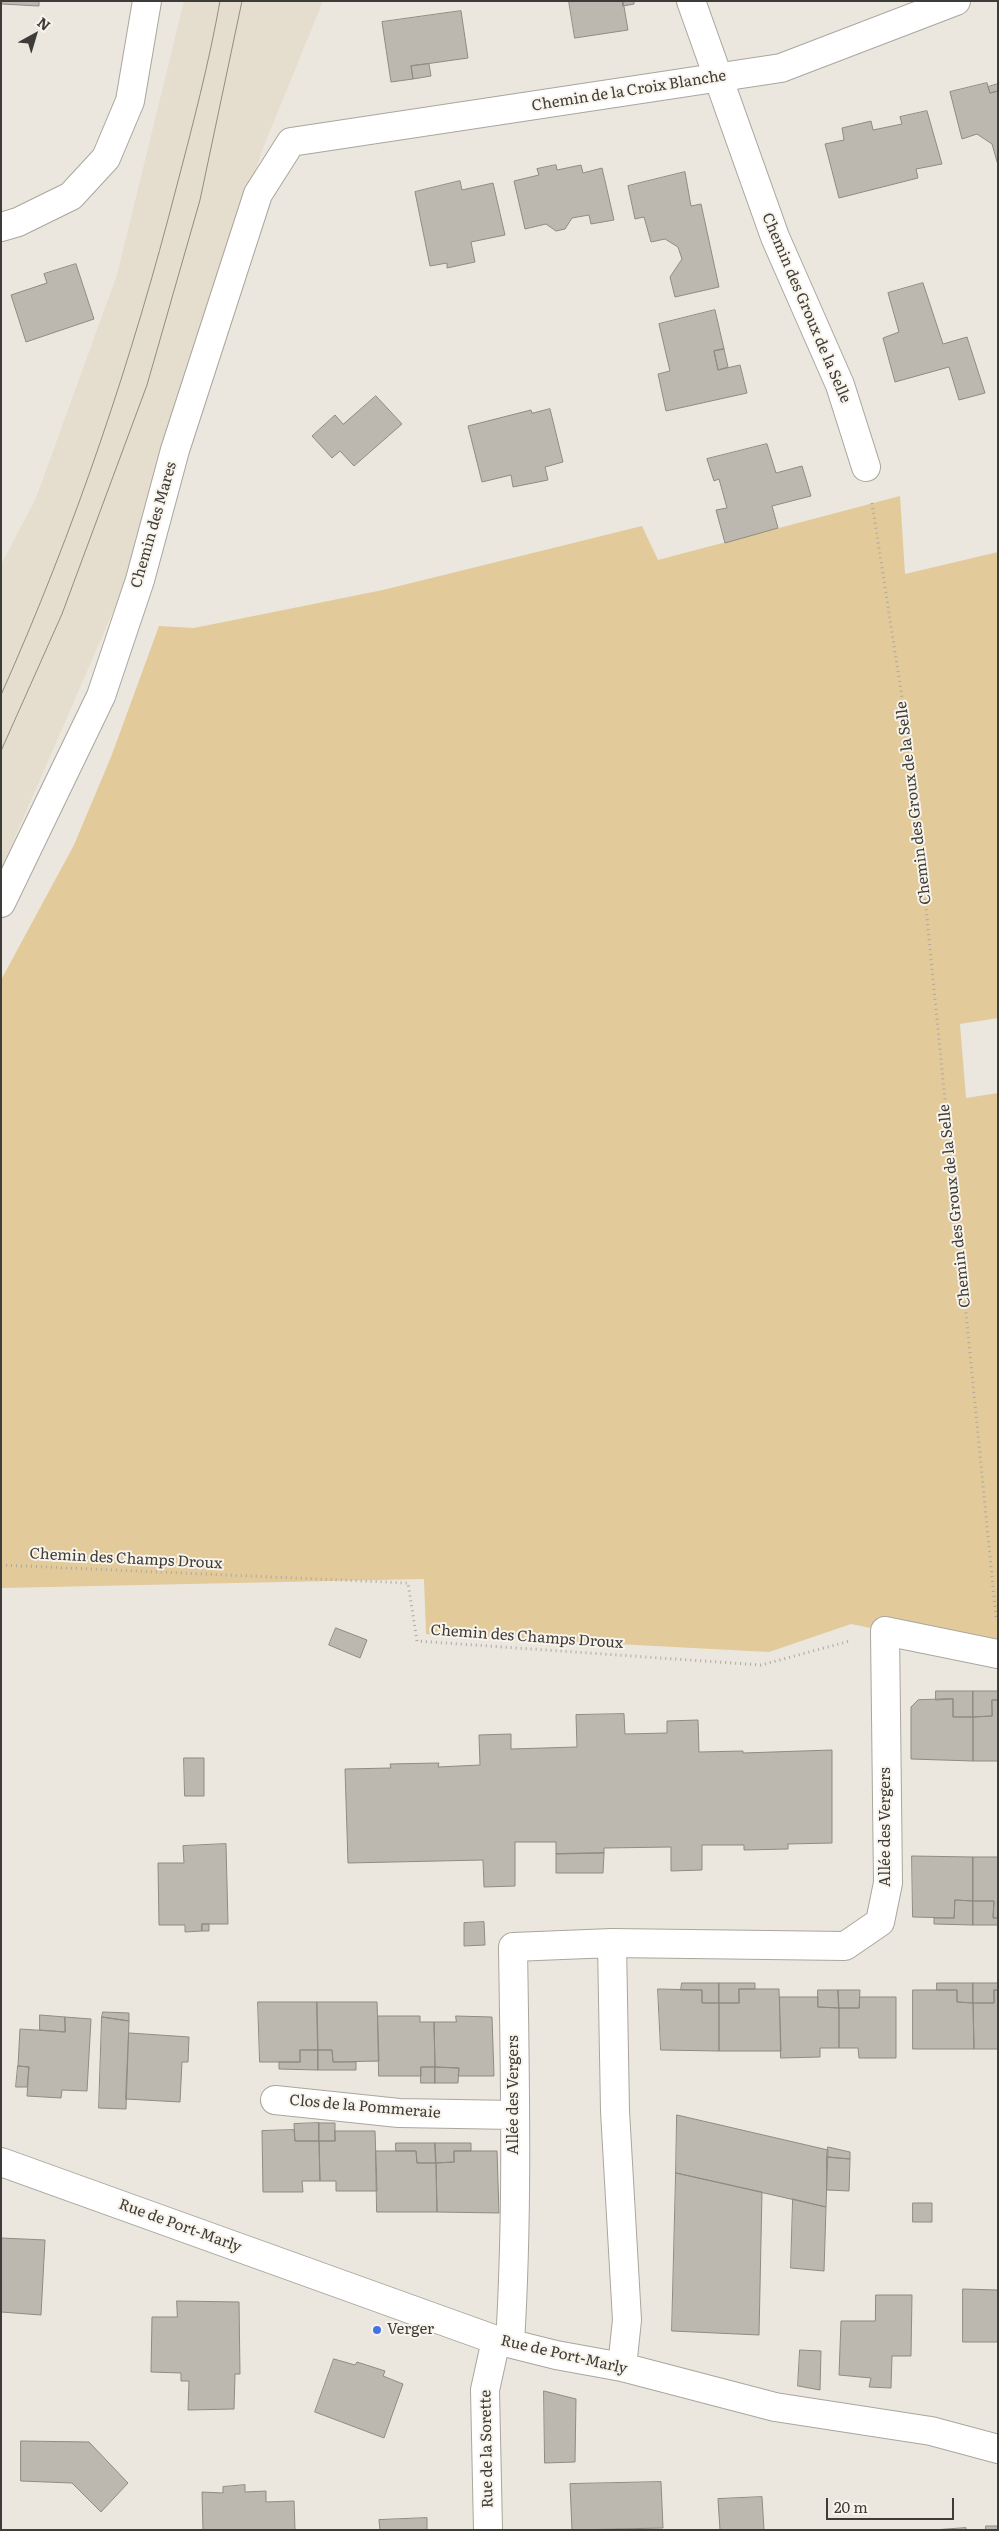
<!DOCTYPE html>
<meta charset="utf-8">
<style>
body{margin:0}
#map{position:relative;width:999px;height:2531px;overflow:hidden;background:#ebe7de;font-family:Literata,serif}
canvas{display:block}
.frame{position:absolute;inset:0;border:2px solid #3e3c39;pointer-events:none}
.north{position:absolute;left:10px;top:10px;width:50px;height:50px;-webkit-text-stroke:4px #f8f4eb;paint-order:stroke;rotate:39deg;font-size:14px;font-weight:700;line-height:20px;text-align:center;color:#3e3c39}
.north::after{content:'';display:block;margin:auto;width:18px;height:22px;background:#3e3c39;clip-path:polygon(50% 0,100% 100%,50% 72%,0 100%)}
.scale{position:absolute;left:826px;top:2498px;width:128px;height:22px;box-sizing:border-box;border:2px solid #3e3c39;border-top:0;padding-left:6px;font-size:15px;line-height:18px;white-space:nowrap;color:#3e3c39;-webkit-text-stroke:4px #f8f4eb;paint-order:stroke}
</style>
<div id="map">
<canvas width="999" height="2531"></canvas>
<div class="frame"></div>
<div class="north">N</div>
<div class="scale">20 m</div>
</div>
<script>
const context = document.querySelector('canvas').getContext('2d');
context.lineJoin = 'round';
function paint(path, color) {
  context.fillStyle = color;
  context.fill(path, 'evenodd');
}
function stroke(path, color, width, dash) {
  context.strokeStyle = color;
  context.lineWidth = width;
  context.lineCap = dash ? 'butt' : 'round';
  context.setLineDash(dash || []);
  context.stroke(path);
}
function drawText(font, color, halo, rows, align = 'center') {
  context.font = font + ' Literata,serif';
  context.lineWidth = 4;
  context.setLineDash([]);
  context.textBaseline = 'middle';
  context.strokeStyle = halo;
  context.fillStyle = color;
  for (const [text, x, y, turn = 0] of rows) {
    context.save();
    context.translate(x, y);
    context.rotate((+turn || 0) * Math.PI / 180);
    context.textAlign = isNaN(turn) ? turn : align;
    if (halo) context.strokeText(text, 0, 0);
    context.fillText(text, 0, 0);
    context.restore();
  }
}
const built = new Path2D(`
 M184 1H323L261 153 132 568 1 869V565L36 498 117 275Z`);
const green = new Path2D(`
 M900 496 905 574 998 552V1018L960 1024 966 1098 998 1093V1654L851 1624 769 1652 426 1634 424 1579 1 1588V980L74 845 111 757 159 626 194 628 383 590 642 526 658 560Z`);
const building = new Path2D(`
 M1 1H39V6L1 4Z
 M569 1H623L628 30 575 38Z
 M623 1H634V4L623 6Z
 M461 11 468 58 411 66 413 79 391 82 382 22Z
 M429 64 431 76 413 79 411 66Z
 M987 83 990 93 998 91V165L992 144 977 134 962 139 950 92Z
 M998 84V91L990 93 988 87Z
 M927 111 942 164 916 169 918 178 839 198 825 144 844 140 842 128 871 121 873 130 902 124 900 117Z
 M556 165 557 170 581 165 583 173 602 168 614 220 591 224 589 215 572 218 565 229 556 231 546 224 525 229 514 181 539 175 537 169Z
 M685 172 691 206 701 204 719 287 675 297 670 277 682 259 678 247 665 239 651 242 644 217 635 219 628 186Z
 M460 181 462 190 493 183 505 235 471 242 475 262 447 268V263L430 266 415 192Z
 M76 264 94 319 26 342 11 295 47 283 44 274Z
 M923 283 943 344 967 337 985 393 959 400 949 367 895 382 883 338 899 332 888 293Z
 M715 310 724 349 714 351 718 370 740 365 747 393 666 411 658 374 670 371 659 324Z
 M724 349 728 367 718 370 714 351Z
 M376 396 402 424 354 466 340 451 332 458 312 436 335 415 343 424Z
 M550 409 563 462 545 467 548 480 513 487 511 475 482 482 468 426 531 410 532 413Z
 M767 444 776 473 802 466 811 496 772 506 778 528 725 543 716 510 727 508 719 479 714 481 707 459Z
 M336 1628 367 1640 360 1658 329 1645Z
 M936 1691H973V1717H953V1699L936 1700Z
 M973 1691H998V1700H992V1716L973 1717Z
 M953 1699V1717H973V1761L911 1759V1707L918 1700Z
 M992 1700H998V1761H973V1717L992 1716Z
 M624 1714 625 1734 667 1733V1721L698 1720 699 1752 743 1751V1753L832 1750V1843L788 1844V1849L744 1850V1845H702V1870L671 1871V1847L604 1848V1853L556 1854V1842H515V1886L484 1887 483 1860 348 1863 345 1769 391 1768 390 1764 439 1763 438 1767 480 1765 479 1735 511 1734V1749L577 1747 576 1715Z
 M184 1758H204V1796H185Z
 M226 1844 228 1924H202V1931L185 1932V1925H159L158 1863H184L183 1846Z
 M604 1853 603 1873H556V1854Z
 M912 1856 973 1857V1901L955 1900 954 1918 913 1917Z
 M973 1857H998V1918H993L994 1901H973Z
 M955 1900 973 1901V1925L934 1924V1918H954Z
 M973 1901H994L993 1918H998V1925H973Z
 M484 1922 485 1945 464 1946V1923Z
 M202 1924H209V1931H202Z
 M682 1983H719V2003H702V1990H681Z
 M719 1983H755V1989H739V2003H719Z
 M937 1983H973V2003L957 2002V1990H937Z
 M973 1983H998V1990H994V2003H973Z
 M658 1989 702 1990V2003H719V2051L661 2050Z
 M739 1989H779L781 2051H719V2003H739Z
 M818 1990H838L839 2008 818 2007Z
 M838 1990H860L859 2008H839Z
 M913 1990H957V2002L973 2003 974 2049H913Z
 M994 1990H998V2049H974L973 2003H994Z
 M780 1997H818V2007L839 2008V2048H820V2057L781 2058Z
 M860 1997H896V2058H859L858 2048H839V2008H859Z
 M258 2002H317L318 2050H300V2062H260Z
 M317 2002H377L379 2061 333 2062 332 2050H318Z
 M103 2012 129 2013V2021L102 2017Z
 M40 2015 65 2017V2032L40 2030Z
 M378 2016H420V2022H434L435 2067H421V2076H379Z
 M456 2016 492 2017 494 2076H458L459 2068 435 2067 434 2022H456Z
 M65 2017 91 2019 87 2091 62 2090 61 2098 27 2096 29 2067 18 2066 20 2029 65 2032Z
 M102 2017 129 2021 126 2109 99 2108Z
 M129 2033 189 2037 188 2062H182L180 2102 126 2099Z
 M300 2050H318V2070L279 2069V2062H300Z
 M318 2050H332L333 2062H356V2070H318Z
 M18 2066 29 2067 27 2087H16Z
 M421 2067H435V2083H421Z
 M435 2067 459 2068 458 2083H435Z
 M677 2115 828 2150 826 2207 676 2173Z
 M319 2123V2141H295L294 2124Z
 M319 2123H335V2141H319Z
 M294 2130 295 2141H319L320 2181H302L303 2192H263L262 2131Z
 M335 2131H375L377 2191H336V2181H320L319 2141H335Z
 M396 2143H435L436 2163H417L416 2151H396Z
 M435 2143H471V2151H454V2162L436 2163Z
 M828 2147 850 2152V2159L827 2157Z
 M376 2151H416L417 2163H436L437 2212H377Z
 M454 2151H497L499 2213 437 2212 436 2163 454 2162Z
 M827 2157 850 2159 849 2191 827 2190Z
 M676 2173 762 2192 759 2335 672 2331Z
 M793 2199 826 2207 824 2271 791 2268Z
 M913 2203H932V2222H913Z
 M1 2238 45 2240 41 2315 1 2312Z
 M963 2289 998 2290V2342H963Z
 M876 2295H912L911 2356H892L891 2388 869 2387 871 2378 839 2375 841 2321H875Z
 M177 2301 239 2302 240 2374H235L234 2409 188 2410 189 2381H181V2373L151 2372 152 2317H177Z
 M800 2350 821 2351 820 2390 798 2386Z
 M334 2359 355 2365 357 2362 385 2371 383 2376 403 2384 384 2438 315 2412Z
 M544 2391 576 2399 575 2462 545 2463Z
 M21 2441 89 2442 128 2483 101 2512 72 2483 21 2481Z
 M661 2482 663 2528 572 2530 570 2484Z
 M245 2485V2492L266 2491V2502L294 2501 295 2530H203L202 2492 223 2493V2487Z
 M762 2497 764 2530H720L718 2499Z
 M427 2518V2530H380L379 2520Z
 M986 2526H998V2530H986Z
 M966 2528V2530H933Z`);
const path = new Path2D(`
 M872 503 911 756 996 1617
 M1 1565 408 1583 417 1641 761 1665 850 1641`);
const street = new Path2D(`
 M691 1 775 237 840 385 866 467
 M1 227 18 222 71 196 106 158 130 101 147 1
 M1 903 101 696 140 580 175 450 258 194 291 142 781 68 956 1
 M612 1943 615 2111 627 2320 622 2367
 M275 2100 399 2113 515 2115
 M1 2162 496 2340 556 2355 622 2367 775 2407 931 2431 998 2449
 M510 2343C518 2211 515 2079 513 1947L612 1943 845 1946 880 1922 888 1883 885 1631 998 1654
 M488 2530 485 2390 496 2340`);
const tram = new Path2D(`
 M1 695C75 529 132 360 177 185 193 124 209 63 220 1
 M1 751 62 614 147 385 200 200 242 1`);
const markers = [
 [377,2330,5,"#4472e4"]
];
const streetNames = [
 ["Chemin de la Croix Blanche",629,91,-9],
 ["Chemin des Groux de la Selle",806,308,67],
 ["Chemin des Mares",154,525,-74],
 ["Chemin des Groux de la Selle",914,803,-97],
 ["Chemin des Groux de la Selle",955,1206,-96],
 ["Chemin des Champs Droux",126,1559,3],
 ["Chemin des Champs Droux",527,1637,4],
 ["Allée des Vergers",886,1827,-90],
 ["Allée des Vergers",514,2095,-90],
 ["Clos de la Pommeraie",365,2107,5],
 ["Rue de Port-Marly",180,2226,20],
 ["Rue de Port-Marly",564,2355,13],
 ["Rue de la Sorette",487,2449,-91]
];
const poiNames = [
 ["Verger",387,2330]
];
paint(built, '#e5ddcd');
paint(green, '#e2ca9a');
paint(building, '#bcb8b0');
stroke(building, '#8f8b82', 1);
stroke(street, '#aaa69e', 30);
stroke(path, '#ada9a2', 3, [1, 4]);
stroke(street, '#fff', 28);
stroke(tram, '#908d87', 1);
for (const [x, y, r, color] of markers) {
  const dot = new Path2D();
  dot.arc(x, y, r, 0, 2 * Math.PI);
  context.fillStyle = color;
  context.fill(dot);
  stroke(dot, '#f8f4eb', 2);
}
drawText('15px', '#3e3c39', '#f8f4eb', streetNames);
drawText('15px', '#3e3c39', '#f8f4eb', poiNames, 'left');
</script>
